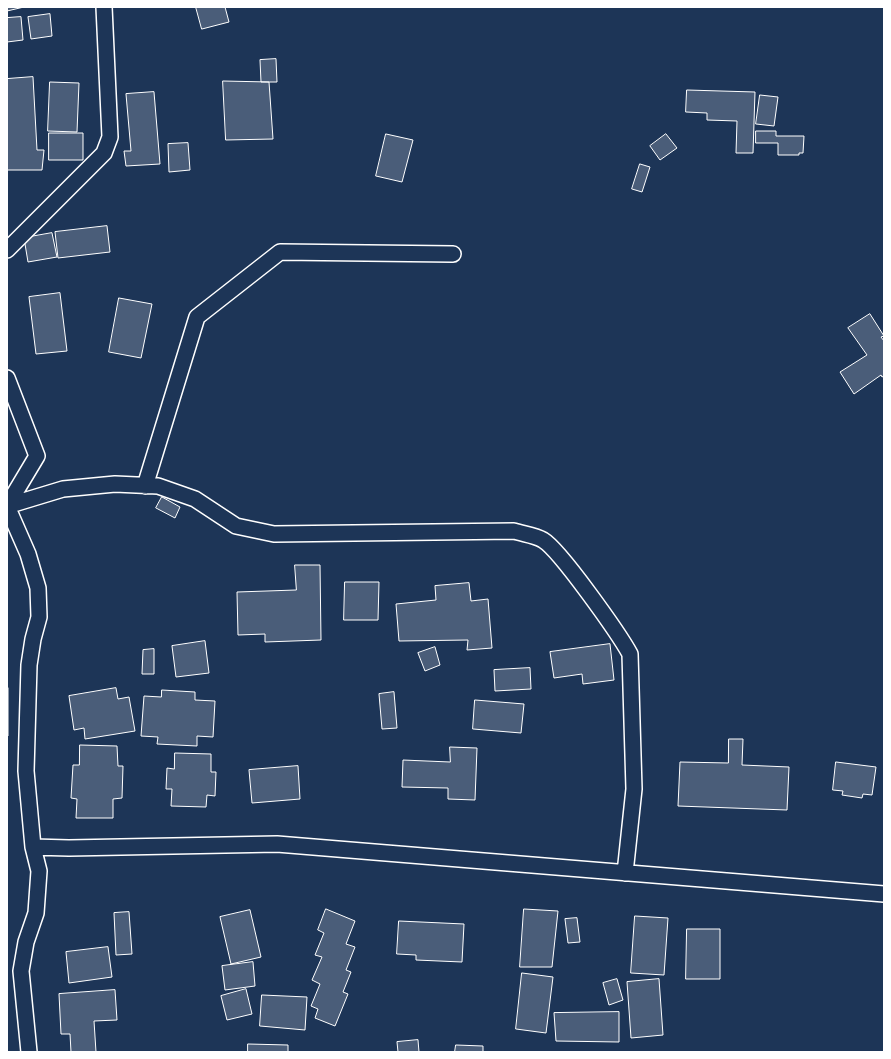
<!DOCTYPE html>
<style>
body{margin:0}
#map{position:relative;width:891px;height:1059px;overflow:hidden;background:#1d3557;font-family:Pangolin,sans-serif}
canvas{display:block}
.frame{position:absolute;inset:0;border:8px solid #fff;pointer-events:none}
</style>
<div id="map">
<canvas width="891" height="1059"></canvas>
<div class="frame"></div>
</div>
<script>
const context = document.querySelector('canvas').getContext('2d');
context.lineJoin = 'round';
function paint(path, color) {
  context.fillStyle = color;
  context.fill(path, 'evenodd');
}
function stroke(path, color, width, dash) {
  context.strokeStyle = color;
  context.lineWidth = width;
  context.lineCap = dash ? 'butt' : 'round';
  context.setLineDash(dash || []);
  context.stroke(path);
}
const building = new Path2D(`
 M7 7H24L7 11Z
 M196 7H225L229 22 202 29Z
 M50 14 52 36 31 39 28 17Z
 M21 17 23 40 7 42V18Z
 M276 59 277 82H261L260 60Z
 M33 77 37 150H44L42 170H7V79Z
 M223 81 269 82 273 139 226 140Z
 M50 82 79 83 77 132 48 131Z
 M687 90 755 92 753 153H736L737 121 707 120V113L686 112Z
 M154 92 160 164 126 166 124 151H131L126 94Z
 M760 95 778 97 774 126 756 124Z
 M756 131H776V136H804L803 153H799V155H778V143H756Z
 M49 133H83V160H49Z
 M386 134 413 140 402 182 376 176Z
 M666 134 677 148 660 160 650 146Z
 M188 143 190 170 169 172 168 144Z
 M640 164 650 167 642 192 632 189Z
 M107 226 110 252 58 258 55 232Z
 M52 233 57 257 28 262 24 238Z
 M60 293 67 351 36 354 29 297Z
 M119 298 152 304 141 358 109 352Z
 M870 314 884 336 881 337 884 341V376L882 377 881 375 854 394 840 372 867 355 848 328Z
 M162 497 180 507 175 518 156 508Z
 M295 565H320L321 640 265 642V634L238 635 237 592 296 590Z
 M345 582H379L378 620H344Z
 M469 583 471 601 488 599 492 648 467 650 468 640 399 641 396 604 436 600 435 586Z
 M205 641 209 673 176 677 172 646Z
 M610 644 614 680 583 684 582 674 554 678 550 652Z
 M435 647 440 665 425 671 418 653Z
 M154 649V674H142L143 650Z
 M530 668 531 689 495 691 494 670Z
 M8 688V736H7V688Z
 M116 688 118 699 129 697 135 731 85 739 84 728 74 730 69 696Z
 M162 690 195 692V700L215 701 213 737 197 736V746L157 744 158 737 141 736 144 696 161 697Z
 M394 692 397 728 382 729 379 694Z
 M475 700 524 704 521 733 473 729Z
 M729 739H743L742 765 789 767 787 810 678 806 680 762 728 763Z
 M80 745 117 746 118 766H123L122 798 113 799V818H76L77 799 71 798 73 765H79Z
 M450 747 477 748 475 800 448 799V788L402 787 403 760 450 762Z
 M175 753 211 754V772H216L215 796 207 795 206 807 171 806 172 789H166L167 768 174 769Z
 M836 762 876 767 872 795 863 794 862 798 842 795 843 791 833 790Z
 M298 766 300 799 252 803 249 770Z
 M326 909 355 921 346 944 355 947 346 970 351 972 343 992 348 994 335 1026 315 1018 318 1009 311 1006 320 984 312 980 322 957 315 955 324 933 318 930Z
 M524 909 558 911 552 967H520Z
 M250 910 261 957 231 964 220 917Z
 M129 912 132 954 116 955 114 913Z
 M635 916 668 918 664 975 631 973Z
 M577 918 580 942 568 943 565 919Z
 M399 921 464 924 462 962 416 960V955L397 954Z
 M687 929H720V979H686Z
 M108 947 112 977 69 983 66 952Z
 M253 962 255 986 225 990 222 966Z
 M522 973 553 977 546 1033 516 1029Z
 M617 979 623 1000 609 1005 603 983Z
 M659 979 663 1035 631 1038 627 982Z
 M246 989 252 1014 227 1020 221 996Z
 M115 990 117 1020 94 1021 96 1052H71L70 1034H61L59 994Z
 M262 995 307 997 305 1030 260 1026Z
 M619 1012V1042L556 1041 554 1013Z
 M418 1040 419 1052H398L397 1042Z
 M248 1044 288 1045V1052H248Z
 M456 1045 483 1046V1052H455Z`);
const street = new Path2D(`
 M7 250 104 153 110 137 104 7
 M7 378 37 456 7 506
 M145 486 197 317 280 252 453 254
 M7 506 63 489 115 484 158 486 195 499 236 526 274 534 514 531C523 534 535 535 543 540 560 550 619 634 630 654L634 789 625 873
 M7 506 28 554 38 588 39 617 33 639 29 665 26 771 33 847 39 871 36 913 26 942 21 971 29 1052
 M33 847 69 848 277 844 884 894`);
paint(building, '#4a5d79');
stroke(building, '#fff', 1);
stroke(street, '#fff', 18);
stroke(street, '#1d3557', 15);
</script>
